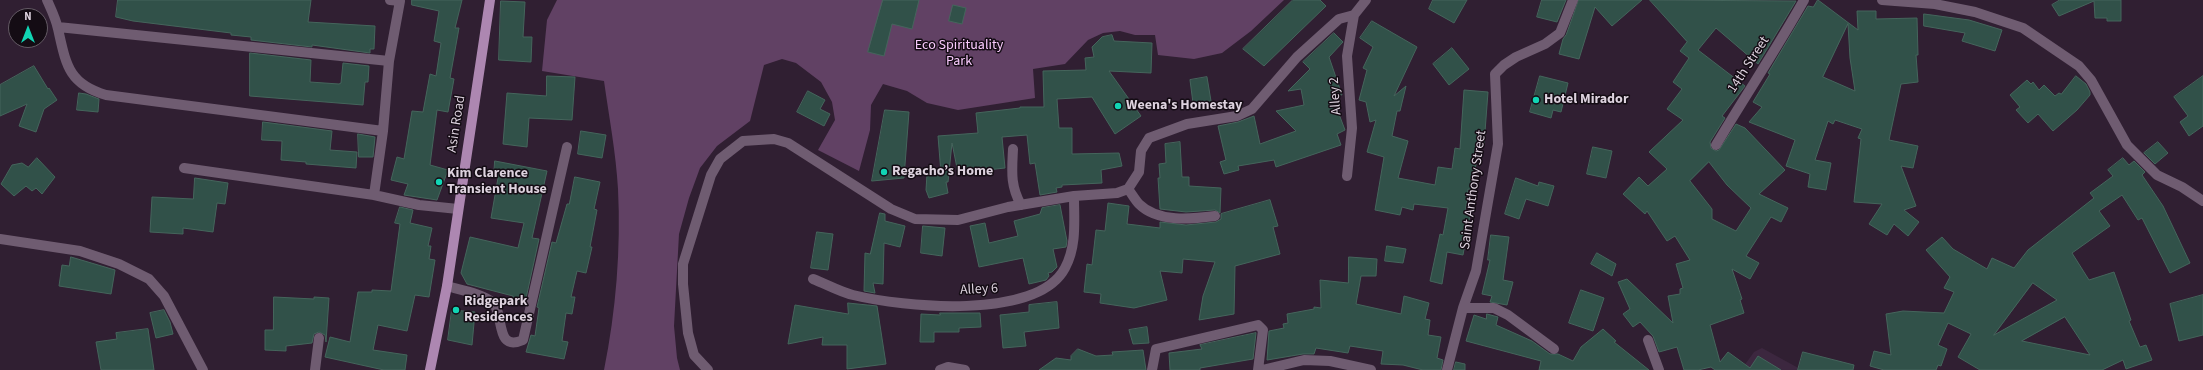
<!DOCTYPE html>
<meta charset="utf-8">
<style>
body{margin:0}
#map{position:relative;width:2203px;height:370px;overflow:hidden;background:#301f32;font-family:"Source Sans 3",sans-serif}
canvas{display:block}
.north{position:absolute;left:8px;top:8px;width:40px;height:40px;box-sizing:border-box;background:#140c14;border:1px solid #645b65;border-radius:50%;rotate:0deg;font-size:11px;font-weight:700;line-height:16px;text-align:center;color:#ddd2de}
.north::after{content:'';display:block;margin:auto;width:14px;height:18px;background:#11d5b4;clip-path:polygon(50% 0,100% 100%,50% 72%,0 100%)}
</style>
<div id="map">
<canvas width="2203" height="370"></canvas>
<div class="north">N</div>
</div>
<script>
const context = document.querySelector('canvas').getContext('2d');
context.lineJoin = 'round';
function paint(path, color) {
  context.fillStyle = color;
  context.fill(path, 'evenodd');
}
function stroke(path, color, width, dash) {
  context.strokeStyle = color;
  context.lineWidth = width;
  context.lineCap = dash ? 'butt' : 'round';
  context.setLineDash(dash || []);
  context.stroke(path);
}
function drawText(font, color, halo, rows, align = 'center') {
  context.font = font + ' "Source Sans 3",sans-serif';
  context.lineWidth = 3;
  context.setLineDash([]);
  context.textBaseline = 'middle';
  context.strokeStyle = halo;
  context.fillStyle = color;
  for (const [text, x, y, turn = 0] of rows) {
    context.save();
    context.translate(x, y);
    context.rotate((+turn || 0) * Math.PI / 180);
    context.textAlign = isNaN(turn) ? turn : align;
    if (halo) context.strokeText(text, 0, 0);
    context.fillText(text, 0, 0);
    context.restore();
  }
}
const built = new Path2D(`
 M1762 348 1802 370H1741L1754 352Z`);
const green = new Path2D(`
 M557 0H1284L1251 31 1222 53 1194 59 1158 55 1155 35H1135L1120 31 1103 33 1088 40 1065 64 1033 69 1035 98 958 110 927 103 907 91 883 84 871 105 870 130 859 171 818 150 835 120 832 102 821 82 796 63 782 59 764 65 750 121 717 146 700 168 689 198 679 234 674 326 677 358 680 370H604C616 311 621 249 618 189 616 153 609 117 604 81L542 71 547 20Z`);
const building = new Path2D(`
 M118 0H311L308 22 375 26 374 49H370V53L312 45V47L251 40V37L231 35V33L133 21 116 17Z
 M412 0H462L455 28H459L450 78 454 79 448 112 437 110 430 165 448 170 437 200 404 195 408 184 391 180 397 157 404 159 412 111 423 112 430 74 436 76 441 43 434 41 439 11 412 5Z
 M883 0H919L912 29 892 24 884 56 868 52Z
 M1293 0H1320L1326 6 1264 66 1243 49Z
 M1433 0H1467L1454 23 1429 9Z
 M1542 0H1566L1557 22 1537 17Z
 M1579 0H1642L1612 26 1595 7 1579 59 1559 54 1563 39 1566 35Z
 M1650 0 1796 1 1758 64 1716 28 1698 50 1745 86 1722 116 1725 118 1710 142 1711 148 1716 151 1719 150 1736 124 1745 128 1785 170 1759 194 1788 208 1781 222 1771 217 1746 256 1759 263 1750 279 1732 269 1742 299 1740 300 1744 313 1710 325 1720 362 1728 352 1750 368 1758 356 1781 370H1715L1711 367 1698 370H1684L1677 347 1659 352 1653 336 1640 322 1633 327 1623 314 1630 309 1618 282 1627 279 1673 323 1668 296 1680 294V289L1683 288 1676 264 1690 260 1675 236 1667 241 1647 211 1645 214 1623 194 1639 177 1648 186 1667 169 1649 152 1683 120 1667 109 1682 89 1673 82 1689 58 1680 51 1687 42ZM1709 162 1727 185 1751 208 1736 231 1712 219V209L1690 181Z
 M1818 0 1858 30 1857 11H1876V19L1917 18 1918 55H1916L1918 82 1901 84 1889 140 1918 146 1913 168 1901 166 1916 206 1904 210 1919 222 1908 236 1894 224 1887 235 1869 224 1882 204 1854 202 1861 139 1858 138 1862 129 1835 120 1833 124 1828 121 1815 160 1831 163 1826 190 1808 187 1810 174 1786 166 1795 140 1749 122 1762 107 1753 102 1770 74 1768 73 1808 6 1813 7ZM1848 24 1850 58 1855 91 1823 77Z
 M2060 0H2121V21H2107V18H2095L2094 1 2059 16 2052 5Z
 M501 1 525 2 523 37H532L531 62 499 60Z
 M953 5 966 8 962 24 949 21Z
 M1924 14 1969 20 2002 30 1995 51 1962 41 1965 33 1924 26Z
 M1372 21 1417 47 1394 96 1406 86 1400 111H1397L1392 136 1408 141 1398 178 1435 185 1438 167 1452 169 1455 148 1460 149 1464 90 1488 92 1484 145 1479 144 1472 190 1468 189 1465 214 1470 215 1463 255 1447 252 1442 284 1430 281 1440 234 1443 235 1448 208 1414 204 1413 210 1402 207 1400 215 1375 210 1384 157 1367 152 1376 120 1370 122 1366 102 1359 100 1367 70 1363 68 1373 47 1360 38Z
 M1334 33 1343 42 1329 57 1342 95 1331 93 1345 130 1337 134 1341 145 1276 167 1274 160 1238 166 1239 170 1224 174 1220 162 1226 160 1218 126 1238 122 1254 116 1260 144 1296 131 1276 111 1304 105 1301 89 1288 91 1310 69 1303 62Z
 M1112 35 1114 41 1152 43 1151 73 1109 71 1141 116 1115 134 1092 97 1057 99 1059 128H1072V154L1119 153 1122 166 1101 170 1102 183 1062 185V187L1056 188 1057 192 1040 195 1035 163 1030 164 1027 135 1002 137 1005 168 978 171 958 173 952 143 948 182H946L948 193 929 198 926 190 927 174 941 173 938 136 978 133 976 113 1020 108V107H1044L1043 71 1086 70 1085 58 1094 57 1092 47 1102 37Z
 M1452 48 1469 69 1449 85 1433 64Z
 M250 53 311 60 310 82 339 84 341 83 343 63 369 66 368 82H365L363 105 250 96Z
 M34 66 48 89 49 88 57 100 44 109 36 132 19 126 27 104 0 116V85Z
 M547 76 575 77 572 120 529 118 527 147 503 144 507 93 546 96Z
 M1540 76 1568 83 1561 112 1553 110 1551 118 1530 112Z
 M2076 76 2086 84 2090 92V95L2077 110 2053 131 2038 114 2028 123 2016 110 2020 107 2010 95 2027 80 2031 84 2033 82 2039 90 2044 85 2055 96 2059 93 2061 94Z
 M2203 76V126L2189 136 2180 122 2188 116 2174 97Z
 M1207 77 1211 101 1193 103 1190 80Z
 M808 91 825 100 820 109 830 114 824 126 797 112Z
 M79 93 86 94 99 99 98 112 77 110Z
 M885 110 909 112 904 178 872 181Z
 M263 122 332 131 330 150 357 152 356 168 306 164V162L281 160 282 141 262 140Z
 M581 131 606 135 602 158 578 154Z
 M358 134 375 137 373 157H359Z
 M1180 142 1182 177H1189V186L1221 188 1220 213 1215 210 1186 212 1160 209 1158 178H1160L1159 164 1166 163 1165 144Z
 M2158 142 2168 153 2155 164 2144 153Z
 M1593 147 1612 151 1606 178 1587 174Z
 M37 158 55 177 42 194 36 188 32 191 26 186 14 196 1 184 12 165 22 163 28 167Z
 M2123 158 2129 165 2134 161 2145 172 2142 175 2163 206 2190 263 2170 273 2142 218 2138 220 2122 195 2099 211 2110 226 2072 253 2089 280 2114 272 2131 320 2129 321 2140 347 2146 345 2152 360 2126 369 2123 360 2102 370H1980L1958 357 1971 334 1948 323 1938 345 1947 349 1941 366 1938 365 1936 370H1884L1870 366 1874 351 1891 355 1886 314 1903 311 1944 313 1954 292 1944 288 1950 277 1926 250 1942 237 1953 249 1987 269 1992 258 2014 268 2028 250 2094 198 2090 193 2113 176 2108 170ZM2033 283 2057 300 1994 335ZM2065 317 2090 355 2022 341Z
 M495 161 547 171 532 238 539 239 525 303 513 301V296L467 284 461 273 470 237 518 248 524 223 491 218 498 178 494 177Z
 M575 177 600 182 594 209 597 210 590 247H592L586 273 577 271 571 297H575L572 314 566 313 562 341 568 342 564 359 526 352 531 335 535 336 539 308 537 307 552 242 556 243 567 204H569Z
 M195 178 228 183 225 204 217 203 213 232 183 228V234L150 232 152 197 193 199Z
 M1516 178 1538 186 1539 182 1554 186 1548 206 1526 199 1519 219 1505 214Z
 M1270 200 1278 226 1273 227 1280 254 1235 266 1234 314 1199 320 1203 296 1215 262 1183 259 1182 273 1160 271 1167 300 1134 308 1100 303 1101 294 1084 292 1087 264 1092 265 1096 230 1105 231 1108 203 1129 206 1127 224 1160 228V222L1186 225 1216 222 1221 219V214Z
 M1060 205 1067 241 1066 247 1053 249 1057 267 1052 272 1048 273 1049 276 1046 280 1029 284 1023 258 979 267 970 226 985 223 989 243 1018 236 1014 221 1040 214 1042 208Z
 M400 207 413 210 410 223 432 228 428 246H431L429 259 435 260 429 297 415 295 407 331 378 325 373 350 407 355 405 370H384L325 357 330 337 350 342 358 292H372V290L391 291 400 224 395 223Z
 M880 213 885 214V221L905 226 900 247 884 243 883 284 873 283 875 293 864 291 865 253 870 254Z
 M923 226 945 228 942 256 921 253Z
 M817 232 833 234 828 270 811 268Z
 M1491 235 1509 237 1503 280 1513 282 1507 305 1490 302 1492 296 1482 294 1490 260H1488Z
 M1387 246 1406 249 1403 263 1385 261Z
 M1597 253 1616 264 1612 276 1591 264Z
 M71 257 115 270 111 294 59 286 62 265 69 266Z
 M1349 257 1377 259 1376 276H1361L1356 304 1401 314 1404 296 1429 303 1425 319 1430 320 1428 335 1441 337 1437 358 1443 360 1441 370H1423L1403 365 1381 364 1383 351 1350 346 1348 353 1316 348 1314 354H1303L1267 360 1269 331 1284 328 1283 324 1288 323 1287 314 1314 309V307L1321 308 1320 280 1348 283Z
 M1581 290 1604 298 1593 331 1569 323Z
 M2203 295V335L2179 341 2170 304Z
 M274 297 314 299V297L329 298 326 342 325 335 319 332 314 334 312 343 286 346V351L265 350V330H273Z
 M1057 302 1059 328 1024 332 1026 346 1003 348 1000 315 1029 312V305Z
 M848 303 877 306 886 364 847 369V345H822L823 337 788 344 795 305 848 314Z
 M164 310 170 322 173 334 156 338 150 313Z
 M452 310 475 312 472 345 448 340Z
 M940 313H980L981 327 959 328V332H934V342H920L921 314 940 315Z
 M1487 314 1498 317 1496 325 1532 341 1550 354H1558L1573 361 1581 347 1603 329 1616 341 1614 342 1649 370H1539L1541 361 1466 341 1474 315 1486 319Z
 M1147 327 1149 343 1133 344 1129 330Z
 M148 329 154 370H101L96 342 117 339 116 333Z
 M1256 333 1253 359 1200 368V370H1170L1169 353 1202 349 1200 345Z
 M1078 349 1096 356 1113 355 1112 352 1143 350 1146 370H1039L1056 358 1071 360V356Z
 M1803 352 1854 365 1853 370H1798Z
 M1456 362 1465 364V370H1454Z`);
const minor = new Path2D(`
 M47 0C51 9 56 19 58 29 66 64 68 84 106 95L383 131
 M390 0 400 1 389 61 383 131 374 195 419 205 458 209
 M1882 0 1935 4 1975 12 2023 28 2079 66 2091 80 2127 145 2157 175 2182 187 2203 201
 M58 27 389 61
 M1716 145C1745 96 1776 50 1804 0
 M1013 149C1012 171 1010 185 1021 205
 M184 168 374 195
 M1347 176 1352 128 1347 56 1354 15
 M1128 189C1132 194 1135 200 1139 204 1158 223 1192 219 1215 216
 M0 239 80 251 119 264 149 279 164 296 203 370
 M813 279C826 284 840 292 853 295 902 307 1037 321 1065 268 1077 246 1074 220 1074 196
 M447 286C460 290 481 293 492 302 505 312 494 353 523 340L567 147
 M1463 308H1494L1508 315 1554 349
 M1648 340 1659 370
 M315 370 319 338
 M708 370 694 355 688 333 683 284V264L711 175 720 159 743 141 774 139 788 143 891 209 915 219 958 220 1008 207 1074 196 1117 193 1128 189 1139 172 1141 151 1149 138 1187 124 1237 116 1252 109 1297 57 1339 19 1354 15 1366 0
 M940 370 948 367 965 370
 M1152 370 1156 349 1258 325 1263 330 1258 370
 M1262 370 1304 360 1330 361 1371 370
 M1447 370 1463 308 1476 271 1498 144 1495 74 1504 65 1516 57 1545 44 1560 33 1573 0`);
const major = new Path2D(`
 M430 370 447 286 490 0`);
const markers = [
 [1536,100,4,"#11d5b4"],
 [1118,106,4,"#11d5b4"],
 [884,172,4,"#11d5b4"],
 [439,182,4,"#11d5b4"],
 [456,310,4,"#11d5b4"]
];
const parkNames = [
 ["Eco Spirituality",959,46],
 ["Park",959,62]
];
const streetNames = [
 ["14th Street",1749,65,-57],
 ["Alley 2",1336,96,-94],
 ["Asin Road",457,124,-81],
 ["Saint Anthony Street",1474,190,-82],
 ["Alley 6",979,290,-3]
];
const poiNames = [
 ["Hotel Mirador",1544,100],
 ["Weena's Homestay",1126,106],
 ["Regacho’s Home",892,172],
 ["Kim Clarence",447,174],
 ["Transient House",447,190],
 ["Ridgepark",464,302],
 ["Residences",464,318]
];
paint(built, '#3c273f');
paint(green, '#614164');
paint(building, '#315149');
stroke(building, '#45655c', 1);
stroke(minor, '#6f5c71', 10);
stroke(major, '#ad87b1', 10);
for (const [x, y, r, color] of markers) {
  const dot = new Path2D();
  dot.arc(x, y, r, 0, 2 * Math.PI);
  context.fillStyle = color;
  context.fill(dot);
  stroke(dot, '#140c14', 1.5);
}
drawText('14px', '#facbfe', '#140c14', parkNames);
drawText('14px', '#ddd2de', '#140c14', streetNames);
drawText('bold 14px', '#ddd2de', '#140c14', poiNames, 'left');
</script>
